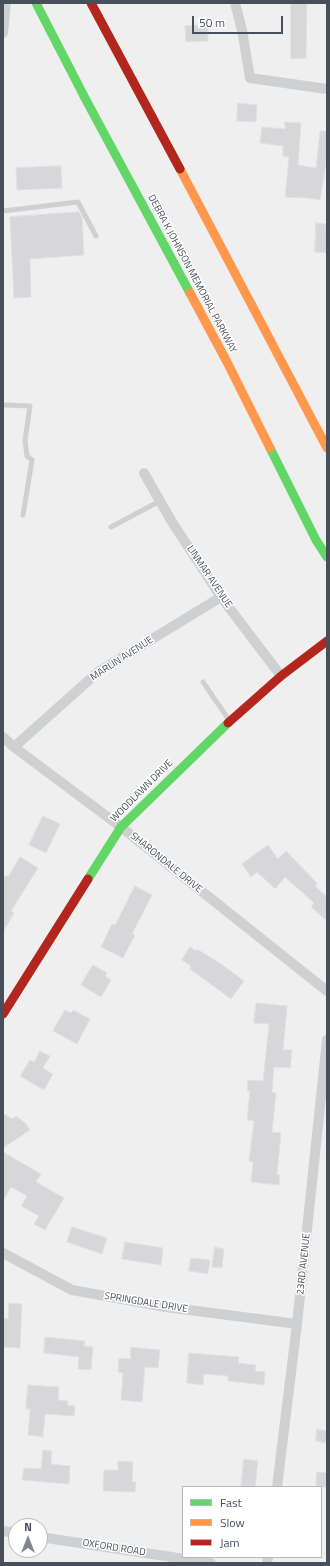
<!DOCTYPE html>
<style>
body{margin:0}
#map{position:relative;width:330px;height:1566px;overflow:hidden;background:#f0efef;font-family:"Titillium Web",sans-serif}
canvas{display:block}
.frame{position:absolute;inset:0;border:4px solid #474f5b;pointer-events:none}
.legend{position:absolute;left:182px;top:1486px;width:140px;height:72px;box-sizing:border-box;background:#fff;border:1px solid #b5b9bd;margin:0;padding:5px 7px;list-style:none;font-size:12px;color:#474f5b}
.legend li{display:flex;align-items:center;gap:8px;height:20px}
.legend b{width:20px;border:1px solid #b5b9bd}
.north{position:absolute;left:8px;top:1518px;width:40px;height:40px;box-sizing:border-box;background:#fff;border:1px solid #b5b9bd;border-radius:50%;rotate:0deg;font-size:11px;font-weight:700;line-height:16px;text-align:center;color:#474f5b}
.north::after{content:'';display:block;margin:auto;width:14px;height:18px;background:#82878f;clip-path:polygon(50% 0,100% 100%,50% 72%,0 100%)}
.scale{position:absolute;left:192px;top:16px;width:91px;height:18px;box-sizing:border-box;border:2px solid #474f5b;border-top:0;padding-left:5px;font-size:12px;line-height:14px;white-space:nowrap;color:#474f5b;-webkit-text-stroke:3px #fff;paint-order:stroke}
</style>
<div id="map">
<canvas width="330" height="1566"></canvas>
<div class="frame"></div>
<ul class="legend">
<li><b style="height:5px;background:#63d668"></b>Fast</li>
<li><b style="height:5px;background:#ff974d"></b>Slow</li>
<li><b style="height:5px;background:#b3261e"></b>Jam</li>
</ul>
<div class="north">N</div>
<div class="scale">50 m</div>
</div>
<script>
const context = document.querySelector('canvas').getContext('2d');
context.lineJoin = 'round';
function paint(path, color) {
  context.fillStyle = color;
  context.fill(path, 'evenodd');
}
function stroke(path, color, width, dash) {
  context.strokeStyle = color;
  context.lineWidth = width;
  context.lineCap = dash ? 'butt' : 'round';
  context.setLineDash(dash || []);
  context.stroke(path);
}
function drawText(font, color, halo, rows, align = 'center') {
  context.font = font + ' "Titillium Web",sans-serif';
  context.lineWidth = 3;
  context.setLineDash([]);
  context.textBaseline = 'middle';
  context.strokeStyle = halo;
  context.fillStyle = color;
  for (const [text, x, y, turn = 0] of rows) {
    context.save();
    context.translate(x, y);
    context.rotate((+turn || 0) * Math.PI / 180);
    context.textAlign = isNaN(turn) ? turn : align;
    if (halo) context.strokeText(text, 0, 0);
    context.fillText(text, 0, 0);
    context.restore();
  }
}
const building = new Path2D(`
 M291 3H307L306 58 291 59Z
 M208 25V41L186 42 185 26Z
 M238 103 257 105 256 122 237 121Z
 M285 122 301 123 298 165 316 168 320 131H327V158L320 200 301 197V198L285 197 289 157 283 156V146L260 143 262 127 285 129Z
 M61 166 62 188 17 190 16 168Z
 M79 212 82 217 84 255 30 259 31 297 14 298 10 217Z
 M316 223 327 224V253L315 252Z
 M43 816 60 824 46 853 29 845Z
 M268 845 278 859 286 851 317 883 315 886 327 897V921L311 907 314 903 285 877 275 889 257 872 251 877 242 864Z
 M20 857 38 868 11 911 14 913 3 932V881L6 875 8 877Z
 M135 886 152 895 132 934 135 935 123 958 101 947 112 924 115 925Z
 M190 947 196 951 197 949 224 966 244 981 231 999 190 969 191 966 182 960Z
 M93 965 107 973 105 976 111 980 101 997 81 985Z
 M256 1003 287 1006 283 1050H292L290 1068 274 1067 272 1092 276 1093 272 1132 281 1133 277 1174 280 1175 279 1185 251 1182 253 1162 249 1161 254 1121 247 1120 250 1091H247L248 1080 263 1081 269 1024 254 1023Z
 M65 1010 71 1013 73 1010 90 1019 77 1044 53 1031Z
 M40 1051 50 1056 43 1068 53 1074 44 1090 20 1076 30 1060 34 1062Z
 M3 1113 12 1119 16 1116 26 1124 30 1130 3 1148Z
 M3 1152 41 1174 36 1182 64 1198 45 1230 34 1224 39 1216 21 1206 27 1196 11 1187 3 1201Z
 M72 1227 107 1238 102 1254 67 1242Z
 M125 1242 163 1248 161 1265 122 1259Z
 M215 1247 224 1249 222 1268 212 1267Z
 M191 1258 210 1260 208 1274 189 1271Z
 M9 1303 22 1304 20 1348 3 1347V1318L8 1319Z
 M45 1337 85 1341 84 1346 93 1347 91 1370 78 1369 79 1357 44 1353Z
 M131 1347 160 1350 158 1368 145 1367 142 1402 121 1400 123 1373 118 1372 119 1358 130 1359Z
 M189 1353 239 1357 238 1363 256 1365 255 1371 265 1372 264 1385 228 1381V1376L204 1374 203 1385 187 1383Z
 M28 1385 59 1387 58 1400 68 1401 67 1405 75 1406 74 1416 45 1414 43 1437 28 1435 30 1409H26Z
 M317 1429 327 1431V1443L316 1441Z
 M43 1450 52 1451 51 1464 70 1466 69 1484 22 1480 24 1468 41 1469Z
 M244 1459 258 1461 255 1487H241Z
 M118 1461 133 1462 132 1482H136L135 1492 103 1491 104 1470H118Z
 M317 1472 327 1473V1487H316Z`);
const lane = new Path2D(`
 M3 211 78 202 96 236
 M3 405 30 406 25 440 27 456 32 460 23 515
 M111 527 160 501
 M203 682 229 720`);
const street = new Path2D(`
 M235 3 242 30 250 78 327 89
 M3 33 6 3
 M144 473 172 522 221 597 281 676
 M3 737 14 747 121 827 327 991
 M14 747 98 672 221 597
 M3 1253 72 1290 166 1307 297 1324
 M277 1487 297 1324 327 1040
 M3 1531 16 1533
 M40 1537 211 1563
 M267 1563 268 1557`);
const fast = new Path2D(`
 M36 3 86 100 190 293
 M270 448 316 540 327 557
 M88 879 121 827 228 723`);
const slow = new Path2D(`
 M180 169 327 448
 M190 293 227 362 270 448`);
const jam = new Path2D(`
 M91 3 180 169
 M228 723 281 676 327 641
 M3 1014 88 879`);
const streetNames = [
 ["DEBRA K JOHNSON MEMORIAL PARKWAY",192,274,62],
 ["LINMAR AVENUE",209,577,56],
 ["MARLIN AVENUE",122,659,-33],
 ["WOODLAWN DRIVE",142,791,-45],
 ["SHARONDALE DRIVE",166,863,39],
 ["23RD AVENUE",304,1264,-84],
 ["SPRINGDALE DRIVE",146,1303,9],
 ["OXFORD ROAD",114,1548,9]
];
paint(building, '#d7d7d9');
stroke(building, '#e1e1e2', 1);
stroke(lane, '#ced0d2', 5);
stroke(street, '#ced0d2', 10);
stroke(fast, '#63d668', 9);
stroke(slow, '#ff974d', 9);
stroke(jam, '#b3261e', 9);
drawText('10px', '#474f5b', '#fff', streetNames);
</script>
